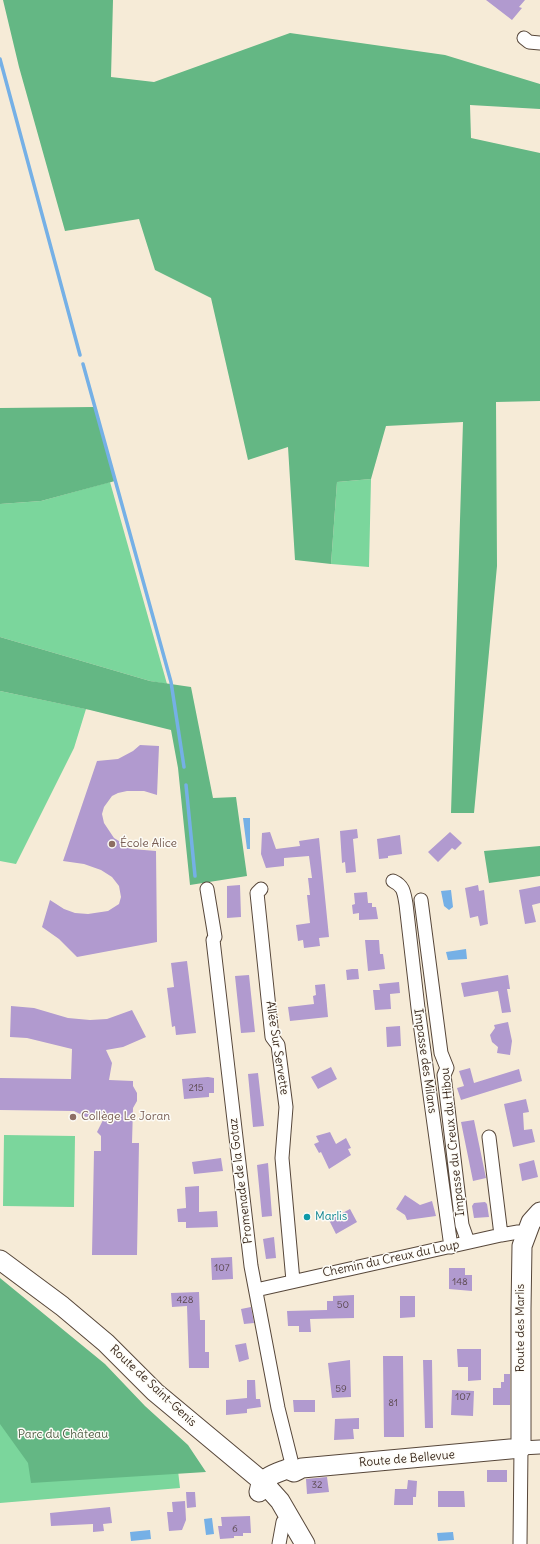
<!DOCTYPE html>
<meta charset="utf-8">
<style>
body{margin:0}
canvas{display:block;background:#f6ebd7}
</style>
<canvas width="540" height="1544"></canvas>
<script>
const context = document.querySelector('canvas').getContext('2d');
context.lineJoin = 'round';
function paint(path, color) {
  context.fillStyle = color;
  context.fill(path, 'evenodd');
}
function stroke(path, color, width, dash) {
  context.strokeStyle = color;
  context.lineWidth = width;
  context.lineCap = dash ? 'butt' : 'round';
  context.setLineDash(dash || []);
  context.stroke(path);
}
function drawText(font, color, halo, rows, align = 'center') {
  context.font = font + ' Delius,sans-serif';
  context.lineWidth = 3;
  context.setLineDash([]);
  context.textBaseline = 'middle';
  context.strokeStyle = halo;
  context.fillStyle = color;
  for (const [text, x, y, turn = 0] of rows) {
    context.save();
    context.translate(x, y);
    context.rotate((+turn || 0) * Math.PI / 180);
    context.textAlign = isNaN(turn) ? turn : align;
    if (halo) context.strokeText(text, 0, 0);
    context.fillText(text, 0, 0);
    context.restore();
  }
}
const green = new Path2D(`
 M371 479 369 567 331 564 337 482Z
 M110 482 167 684 150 681 0 637V504L41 501Z
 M0 691 86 709 74 748 16 864 0 861Z
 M4 1135 75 1136 74 1207 3 1206Z
 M0 1292 176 1453 180 1488 0 1503Z`);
const forest = new Path2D(`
 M3 0H113L111 77 154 82 290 33 445 55 540 84V109L470 105 471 138 540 153V401L496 402 497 566 474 813H451L463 422 386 426 371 479 337 482 331 564 295 560 288 447 248 460 211 298 155 270 139 219 65 231 19 67Z
 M94 407 115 481 41 501 0 504V408Z
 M0 637 150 681 191 687 213 798 236 797 247 876 190 885 178 768 171 730 90 710 0 691Z
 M540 846V876L489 883 484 851Z
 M0 1278 105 1364 145 1406 188 1445 206 1472 31 1483 28 1463 0 1424Z`);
const water = new Path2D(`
 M243 818H250V849H247Z
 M451 890 453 907 449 910 444 906 441 891Z
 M466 949 467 959 448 960 446 952Z
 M212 1518 214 1534 206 1535 204 1519Z
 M150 1530 151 1539 131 1541 130 1532Z
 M453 1532 454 1540 438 1541 437 1533Z`);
const stream = new Path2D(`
 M0 59 80 355
 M83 364 171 682 184 767
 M186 785 195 876`);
const building = new Path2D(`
 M486 0H525L519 7 522 8 512 20Z
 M140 745 159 746 157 795 144 791H127L118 793 112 796 104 807 102 814 104 823 114 838 132 849 156 851 157 942 77 957 59 939 42 927 50 900 64 909 75 913 88 914 108 911 119 904 121 897 119 886 112 877 101 870 84 864 63 861 97 761 118 759 133 751Z
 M357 829 358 838 353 839 356 872 346 873 345 862 342 863 340 831Z
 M270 832 276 849 300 846 299 841 319 838 329 937 319 938 320 946 304 948 303 940 298 941 296 925 310 923 307 895H310L308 878H312L309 856 284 858V866L266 868 261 854 262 833Z
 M450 832 462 843 455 850 452 848 438 862 428 852Z
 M400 835 402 854 388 856V858L379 859 377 839Z
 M240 885 241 917 227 918V886Z
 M478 885 479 891 484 890 488 924 480 926 478 916 470 918 465 888Z
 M540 886V903L532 905 536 922 525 924 519 890Z
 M367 892 368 903H372V907H376L378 919 359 920V913L353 914 352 905 355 904 354 893Z
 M365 940H379L380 954H383L385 969 368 971Z
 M187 961 196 1033 176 1035 175 1026 172 1027 167 988 174 987 171 963Z
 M352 969H358L359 979 347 980 346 970Z
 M249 975 255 1032 241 1033 235 976Z
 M508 975 510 989H507L511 1012 502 1013 498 991 464 997 461 983Z
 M399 982 400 993 390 994 391 1009 375 1010 373 990H380L379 984Z
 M325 984 328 1017 290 1021 288 1007 314 1004 313 996 316 995 315 985Z
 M11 1006 34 1008 68 1018 90 1020 107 1019 132 1010 146 1037 123 1047 106 1050 112 1063 109 1080 133 1081V1086L137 1093V1101L133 1108 132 1143H139L137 1255H92L94 1151H101V1136L97 1132 106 1114 86 1117 74 1111 0 1110V1078L71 1079 72 1049 27 1038 10 1037Z
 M508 1022 512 1041 510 1055 497 1053 498 1047 492 1042 490 1035 495 1028 494 1025Z
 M400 1026 401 1046 387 1047 386 1027Z
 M331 1067 337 1079 318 1089 311 1077Z
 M470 1068 474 1083 519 1069 522 1081 461 1100 457 1088 464 1086 459 1071Z
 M258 1073 264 1126 253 1127 248 1074Z
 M208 1077 214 1078V1093H209V1097L184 1099 182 1079Z
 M526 1099 529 1112 523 1113 524 1130 532 1129 535 1142 513 1147 504 1104Z
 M474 1120 486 1178 473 1181 461 1122Z
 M330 1132 336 1144 346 1138 351 1148 348 1149 351 1155 329 1169 321 1152 319 1153 314 1144 319 1142 316 1136Z
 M221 1158 223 1171 194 1174 192 1162Z
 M534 1160 538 1177 522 1181 519 1164Z
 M268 1163 272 1216 262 1217 257 1165Z
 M199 1186V1212L217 1211 218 1227 186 1228V1222H178L177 1209 186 1208V1206L185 1187Z
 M405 1195 420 1205 432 1201 436 1216 407 1220 405 1215 396 1209Z
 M485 1202 487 1204 489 1217 474 1218 472 1206 474 1203Z
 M350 1209 357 1222 336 1234 329 1220Z
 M274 1237 276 1258 266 1259 263 1239Z
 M232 1257 233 1279 212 1280 211 1258Z
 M449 1268H465V1275H472V1291L449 1289Z
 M199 1292 200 1320H205V1352H209V1368H189L187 1306 172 1307 171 1293Z
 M354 1295V1318L310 1319 311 1332H299V1326H288L287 1311 327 1310V1301H333V1296Z
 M400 1296H415V1317L400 1318Z
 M251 1307 254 1323 244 1324 241 1309Z
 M246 1343 249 1359 239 1362 235 1345Z
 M457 1349H481V1380L468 1381V1367H458Z
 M383 1356H403L404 1437H384Z
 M350 1360 351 1397 332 1398 328 1363Z
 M423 1360H432L433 1428H425Z
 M504 1374H510V1405H493V1388H501V1382H504Z
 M247 1380H255L256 1399H260L261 1407 247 1409V1413L226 1415V1400L247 1398Z
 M452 1390 474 1391 473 1416 451 1415Z
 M293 1400H315V1412H294Z
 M359 1418V1429H353L354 1439 334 1440 335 1419Z
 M487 1470H507V1482H487Z
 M327 1477 329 1492 307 1494 306 1479Z
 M408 1480 417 1481 416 1497H413V1505H394L395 1489H407Z
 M438 1491H464L465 1507H438Z
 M186 1492H195L196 1507 187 1508Z
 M185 1501 186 1520 182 1530 169 1531 167 1512H173L172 1502Z
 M110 1507 112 1523 103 1524 104 1531 93 1532V1524L51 1526 50 1513Z
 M250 1516 251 1533H243V1536H234V1538L220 1539 218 1526H222L221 1517Z`);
const street = new Path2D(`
 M524 38 529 42 540 43
 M393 881C404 886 404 893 406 904L418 1008 451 1247
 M207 889 215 937 213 940 251 1266 278 1408 294 1472
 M261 889 257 893 272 1037 278 1045 286 1107 282 1158 293 1281
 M421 900 441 1053 447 1068 444 1075 462 1225 468 1242
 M489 1137 501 1235
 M256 1290 501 1235 518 1232 526 1233
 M279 1544 283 1522
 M520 1544 521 1448 540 1447`);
const secondary = new Path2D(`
 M0 1260 62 1306 106 1343 155 1392 263 1482 280 1501 305 1544
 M259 1492C261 1477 274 1474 287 1469L294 1472 302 1468 521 1448V1309L522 1246 531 1222 540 1212`);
const markers = [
 [112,844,4,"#8d6e63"],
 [73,1117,4,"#8d6e63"],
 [307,1217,4,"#0f9aa8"]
];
const numberNames = [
 ["215",196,1088],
 ["107",222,1268],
 ["148",460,1282],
 ["428",185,1300],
 ["50",343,1305],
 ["59",341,1389],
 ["107",463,1397],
 ["81",393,1403],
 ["32",317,1485],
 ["6",235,1529]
];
const educationNames = [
 ["École Alice",120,844],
 ["Collège Le Joran",81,1117]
];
const streetNames = [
 ["Allée Sur Servette",277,1048,81],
 ["Impasse des Milans",425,1061,82],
 ["Impasse du Creux du Hibou",453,1142,-96],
 ["Promenade de la Gotaz",241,1181,-97],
 ["Chemin du Creux du Loup",391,1259,-12],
 ["Route des Marlis",521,1328,-90],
 ["Route de Saint-Genis",153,1386,43],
 ["Route de Bellevue",407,1459,-5]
];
const cultureNames = [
 ["Marlis",315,1217]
];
const parkNames = [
 ["Parc du Château",63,1435]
];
paint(green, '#7bd69c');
paint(forest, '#64b784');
paint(water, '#75b0e6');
stroke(stream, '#75b0e6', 3.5);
paint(building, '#b19acf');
stroke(street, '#57473a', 15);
stroke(secondary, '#57473a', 21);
stroke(street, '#fff', 13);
stroke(secondary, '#fff', 19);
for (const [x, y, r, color] of markers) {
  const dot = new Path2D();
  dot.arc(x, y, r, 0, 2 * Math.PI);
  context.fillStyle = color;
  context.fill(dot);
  stroke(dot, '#fdfcf7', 1.5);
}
drawText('10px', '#58464a', null, numberNames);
drawText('12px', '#785e54', '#fdfcf7', educationNames, 'left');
drawText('12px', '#3b2a1e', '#fdfcf7', streetNames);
drawText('12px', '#0d838f', '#fdfcf7', cultureNames, 'left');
drawText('12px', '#4e5e44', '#fdfcf7', parkNames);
</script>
